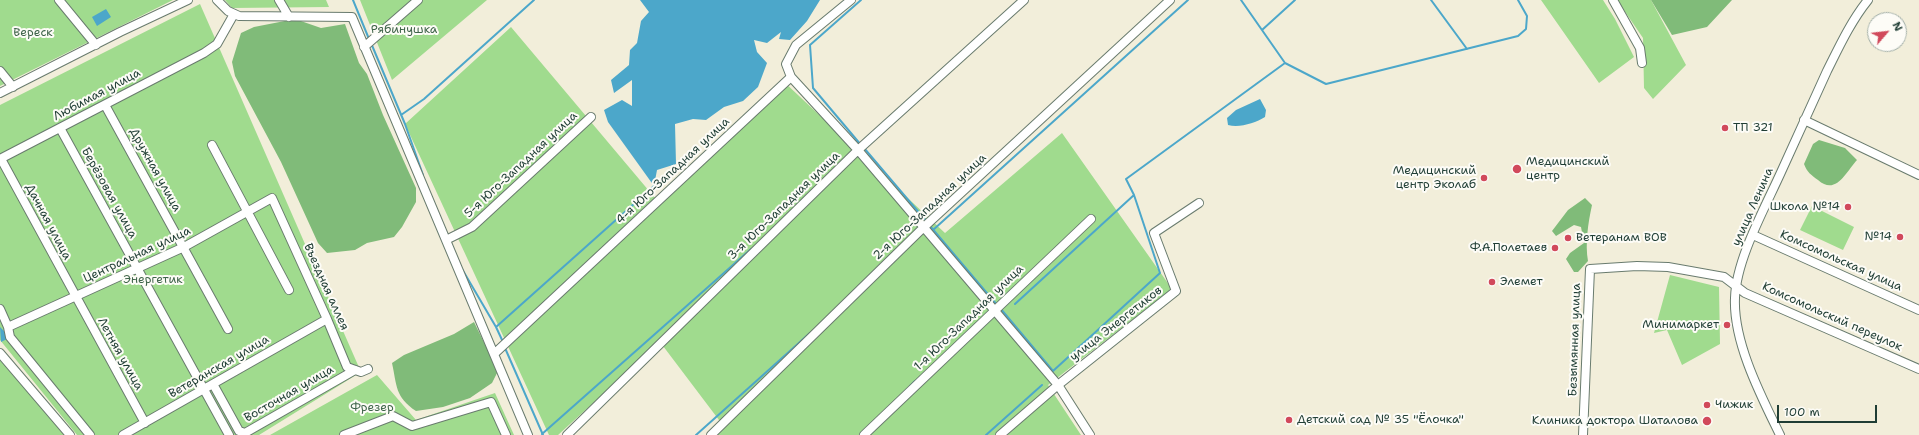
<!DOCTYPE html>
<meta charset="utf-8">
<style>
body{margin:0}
#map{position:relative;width:1919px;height:435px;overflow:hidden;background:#f2eeda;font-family:"Shantell Sans",sans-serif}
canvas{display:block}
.north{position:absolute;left:1867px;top:12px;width:40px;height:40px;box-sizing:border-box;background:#fdfcf7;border:1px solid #a4b0a9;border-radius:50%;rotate:62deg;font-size:11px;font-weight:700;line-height:16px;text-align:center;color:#1f3d34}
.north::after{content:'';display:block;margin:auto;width:14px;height:18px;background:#d1495b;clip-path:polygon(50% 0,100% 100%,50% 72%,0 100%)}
.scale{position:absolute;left:1777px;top:405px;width:100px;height:18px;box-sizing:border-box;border:2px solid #1f3d34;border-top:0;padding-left:5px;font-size:12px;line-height:14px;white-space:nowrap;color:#1f3d34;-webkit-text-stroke:3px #fdfcf7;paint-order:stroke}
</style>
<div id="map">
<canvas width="1919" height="435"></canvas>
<div class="north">N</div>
<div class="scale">100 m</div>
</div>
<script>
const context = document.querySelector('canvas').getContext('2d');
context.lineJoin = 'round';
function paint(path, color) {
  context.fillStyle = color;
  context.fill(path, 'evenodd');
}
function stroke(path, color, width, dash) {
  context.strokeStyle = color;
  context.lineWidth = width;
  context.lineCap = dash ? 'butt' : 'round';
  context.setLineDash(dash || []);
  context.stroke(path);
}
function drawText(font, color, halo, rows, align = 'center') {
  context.font = font + ' "Shantell Sans",sans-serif';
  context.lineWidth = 4;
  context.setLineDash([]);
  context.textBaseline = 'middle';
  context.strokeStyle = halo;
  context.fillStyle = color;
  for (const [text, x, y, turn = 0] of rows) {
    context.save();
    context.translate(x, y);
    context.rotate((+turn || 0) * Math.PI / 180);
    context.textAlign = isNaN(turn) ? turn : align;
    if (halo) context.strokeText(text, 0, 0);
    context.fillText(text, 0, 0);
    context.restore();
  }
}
const green = new Path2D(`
 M0 0H173L0 86Z
 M225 0H326L329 7 232 8Z
 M360 0H487L392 80Z
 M1541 0H1603L1615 19 1634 57 1599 83Z
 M1617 0H1651L1686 65 1653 99 1644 88 1643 38Z
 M200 4 361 372 259 435H77L0 340V105Z
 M511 27 655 198 782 80 945 233 1062 133 1172 289 1048 385 1081 435H711L722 424 660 342 558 435H549L405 124Z
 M1812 206 1854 227 1843 250 1800 230Z
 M1670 275 1719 287 1720 344 1682 365 1667 330 1654 333Z
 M0 348 71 435H0Z
 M377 375 416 420 495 393 514 435H270Z`);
const forest = new Path2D(`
 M1651 0H1732L1707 27 1672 35Z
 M295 19 321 28 345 24 359 63 367 74 383 115 416 188V202L402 227 394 237 367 243 355 250 327 253 318 243 281 162 235 76 232 62 241 33 254 27Z
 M1819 140 1845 148 1857 160C1846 172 1836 196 1818 180 1811 175 1807 172 1804 164L1813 144Z
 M1585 198 1592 205C1588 223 1585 244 1588 261L1578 272H1574L1566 259 1570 253 1584 243 1581 227 1574 225 1556 236 1552 231 1568 210Z
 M474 322 498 371 492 383 470 398 443 407 416 411C395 397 397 386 392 363L404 355 454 334Z`);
const water = new Path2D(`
 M640 0H820L807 21 790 40 779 39 781 32 767 43 754 40 757 52 767 63 758 87 743 101 724 107 706 120 693 119 675 124 676 164 657 170 654 186 608 122 604 110 622 100 632 106V80L614 93 611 80 629 65 630 50 637 43 641 21 649 12Z
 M106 9 111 17 97 26 92 17Z
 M1260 99 1266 110 1265 117C1255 123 1240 128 1228 125L1227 118 1236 110Z
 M0 327 5 332 7 339 1 342Z`);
const stream = new Path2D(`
 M353 0 369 39
 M1241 0 1285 63 1326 84 1518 36 1526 29 1527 16 1518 0
 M1431 0 1467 49
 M1262 30 1295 0
 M371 43 405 124 423 175
 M401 115 424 99 534 0
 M861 145 813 88 810 45 861 0
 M864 148 927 222
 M930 226 997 305
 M933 230 1188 0
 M462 269 496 327 503 342
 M1015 304 1134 195
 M1000 308 1053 371 1160 273 1134 195 1126 179 1285 63
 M496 327 654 186
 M505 348 543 435
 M910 386 915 381
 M542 434 751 249
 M696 435 810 333
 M986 435 1042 385`);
const minor = new Path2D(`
 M59 0 96 45
 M217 0 228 11 239 16 352 17 528 435
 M279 0 289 17
 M1613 0 1640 48 1642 63
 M364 47 418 0
 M0 71 13 87
 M791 77 858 150 1058 385 1090 435
 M0 93 120 32 188 0
 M105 105 228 329
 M1804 120 1919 175
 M60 128 229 435
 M212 145 289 290
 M0 159 204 53 217 44 234 14
 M1 159 145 423
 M1753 235 1919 310
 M446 240 472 227 591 117
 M0 309 8 327 10 337 90 435
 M8 327 184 247 272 198 327 319 347 367 361 372 368 369
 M0 353 70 435
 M494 354 791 77 786 64 796 45 851 0
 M213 384 239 431 245 433 355 370
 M123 435 327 319
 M344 435 393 416 412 426 491 402 506 435
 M567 435 858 150 1024 0
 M711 435 924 227 1170 0
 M864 435 1091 219
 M1000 435 1058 385 1176 291 1154 233 1199 203
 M1583 435 1590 269 1637 266 1668 267 1724 277 1745 293 1919 369
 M1780 435C1761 396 1733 342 1735 298 1736 259 1766 206 1782 170 1797 137 1812 104 1827 71 1839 47 1851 21 1868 0`);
const markers = [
 [1725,128,4,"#d1495b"],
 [1517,169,5,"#d1495b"],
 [1484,178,4,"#d1495b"],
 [1848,207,4,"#d1495b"],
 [1900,237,4,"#d1495b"],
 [1568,238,4,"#d1495b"],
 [1555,248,4,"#d1495b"],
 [1492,282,4,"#d1495b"],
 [1727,325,4,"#d1495b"],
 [1707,405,4,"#d1495b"],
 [1289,420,4,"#d1495b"],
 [1707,421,5,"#d1495b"]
];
const parkNames = [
 ["Рябинушка",404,30],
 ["Вереск",33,33],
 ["Энергетик",153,280],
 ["Фрезер",372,408]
];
const streetNames = [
 ["Любимая улица",97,95,-28],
 ["5-я Юго-Западная улица",521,165,-43],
 ["Дружная улица",155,170,61],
 ["4-я Юго-Западная улица",673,171,-43],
 ["Берёзовая улица",109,193,61],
 ["3-я Юго-Западная улица",784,206,-44],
 ["2-я Юго-Западная улица",930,207,-43],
 ["улица Ленина",1753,207,-66],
 ["Дачная улица",48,222,62],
 ["Центральная улица",137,255,-25],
 ["Комсомольская улица",1841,261,24],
 ["Въездная аллея",326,287,66],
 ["Комсомольский переулок",1832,317,24],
 ["1-я Юго-Западная улица",969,318,-44],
 ["улица Энергетиков",1116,324,-38],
 ["Безымянная улица",1575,340,-88],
 ["Летняя улица",120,354,61],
 ["Ветеранская улица",219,367,-30],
 ["Восточная улица",289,394,-30]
];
const poiNames = [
 ["ТП 321",1733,128],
 ["Медицинский",1526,162],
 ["центр",1526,176],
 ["Медицинский",1476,171,"right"],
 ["центр Эколаб",1476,185,"right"],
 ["Школа №14",1840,207,"right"],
 ["№14",1892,237,"right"],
 ["Ветеранам ВОВ",1576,238],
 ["Ф.А.Полетаев",1547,248,"right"],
 ["Элемет",1500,282],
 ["Минимаркет",1719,325,"right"],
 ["Чижик",1715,405],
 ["Детский сад № 35 \"Ёлочка\"",1297,420],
 ["Клиника доктора Шаталова",1698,421,"right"]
];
paint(green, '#a0db8e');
paint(forest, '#80bb79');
paint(water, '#4ca7ca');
stroke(stream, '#4ca7ca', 2);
stroke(minor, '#697b6e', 10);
stroke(minor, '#fff', 8);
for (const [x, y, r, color] of markers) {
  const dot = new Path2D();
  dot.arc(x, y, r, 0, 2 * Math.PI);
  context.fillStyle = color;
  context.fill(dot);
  stroke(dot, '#fdfcf7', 1.5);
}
drawText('12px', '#3f644a', '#fdfcf7', parkNames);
drawText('12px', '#1f3d34', '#fdfcf7', streetNames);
drawText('12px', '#1f3d34', '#fdfcf7', poiNames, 'left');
</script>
